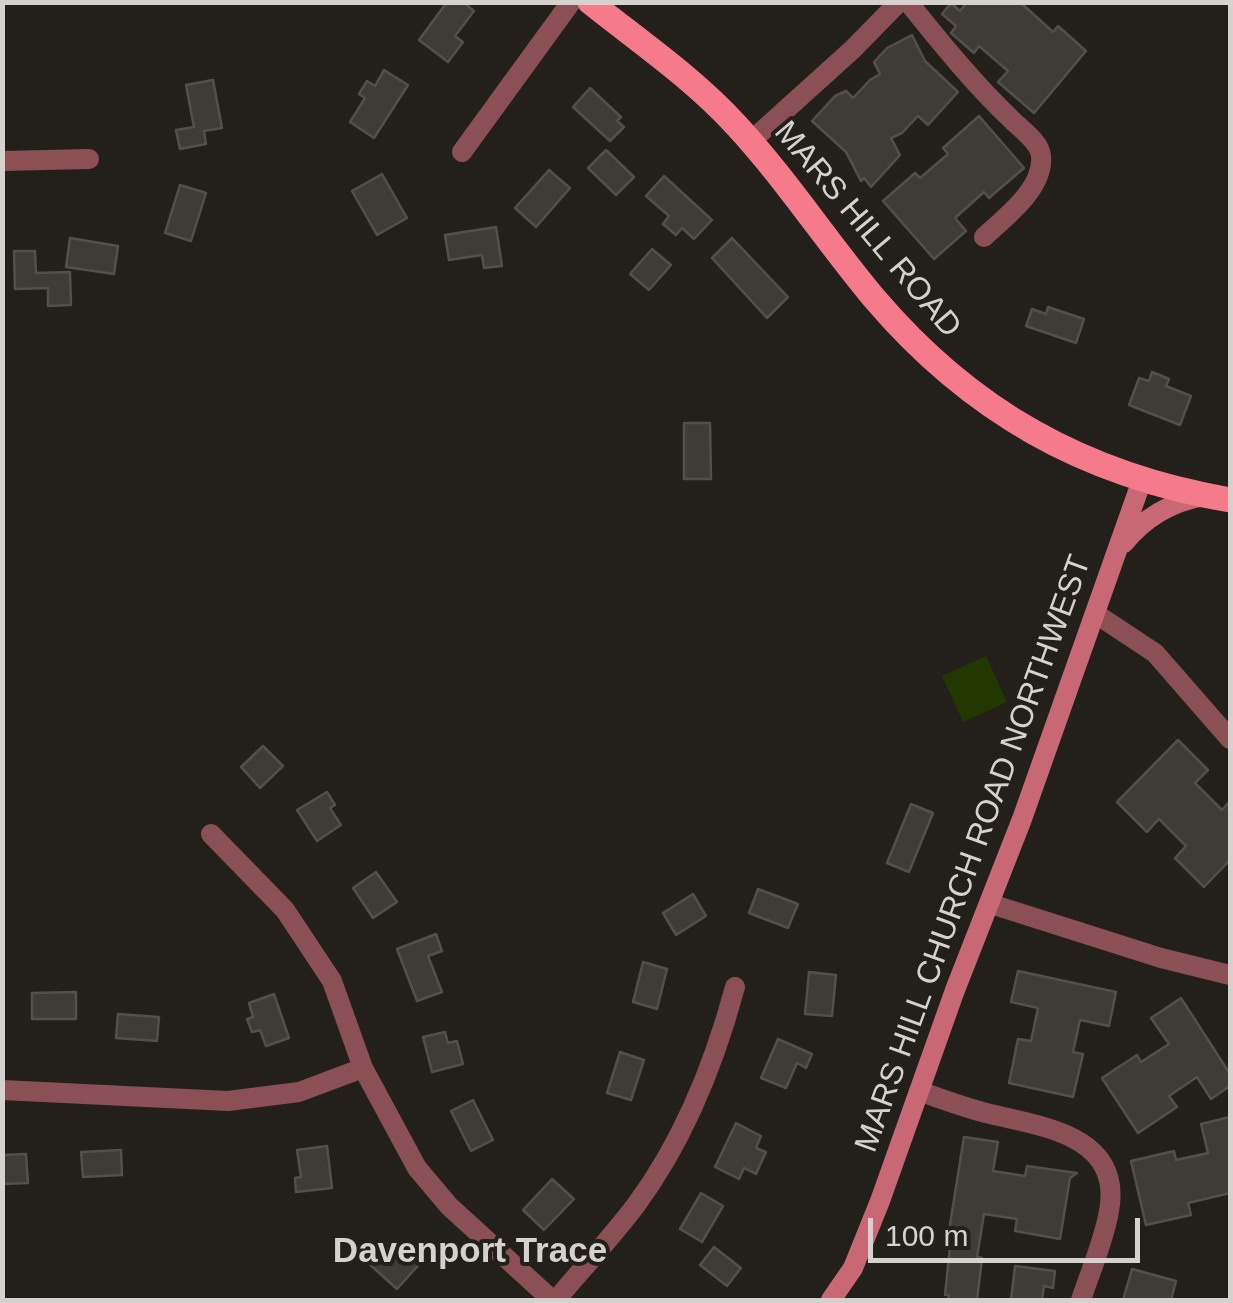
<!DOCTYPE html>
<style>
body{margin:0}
#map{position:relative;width:1233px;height:1303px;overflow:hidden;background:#23201c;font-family:Arial,sans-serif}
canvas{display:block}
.frame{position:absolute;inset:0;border:5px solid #d4d1cf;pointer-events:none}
.scale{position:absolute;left:868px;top:1218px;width:272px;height:45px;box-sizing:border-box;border:5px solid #d4d1cf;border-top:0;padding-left:12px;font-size:30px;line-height:35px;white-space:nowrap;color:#d4d1cf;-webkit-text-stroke:8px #23201c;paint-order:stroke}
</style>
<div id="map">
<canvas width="1233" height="1303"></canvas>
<div class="frame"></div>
<div class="scale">100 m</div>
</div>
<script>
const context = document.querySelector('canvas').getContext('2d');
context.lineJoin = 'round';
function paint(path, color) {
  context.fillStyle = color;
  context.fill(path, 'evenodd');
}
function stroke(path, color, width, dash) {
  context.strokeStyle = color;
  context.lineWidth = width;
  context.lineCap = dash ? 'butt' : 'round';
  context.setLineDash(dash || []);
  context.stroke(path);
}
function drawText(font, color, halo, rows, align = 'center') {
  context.font = font + ' Arial,sans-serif';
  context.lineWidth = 8;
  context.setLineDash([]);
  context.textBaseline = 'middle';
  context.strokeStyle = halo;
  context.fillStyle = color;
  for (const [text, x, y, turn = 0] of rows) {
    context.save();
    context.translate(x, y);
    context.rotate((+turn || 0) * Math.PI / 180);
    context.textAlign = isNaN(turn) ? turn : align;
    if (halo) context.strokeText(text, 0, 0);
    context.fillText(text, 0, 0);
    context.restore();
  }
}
const green = new Path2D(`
 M986 656 1007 702 963 722 942 676Z`);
const building = new Path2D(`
 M447 2H463L474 11 455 36 463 42 448 62 419 40Z
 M967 2H1020L1053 32 1058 26 1086 51 1034 113 998 82 1008 71 979 46 974 53 951 33 956 26 942 14 951 3 960 11Z
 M912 35 925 61 958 92 928 125 918 116 902 133 891 138 900 155 871 187 864 178 861 181 846 152 812 121 835 96 846 91 853 98 870 80 880 74 874 62 887 48Z
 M384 70 408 85 374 138 350 122 365 98 359 94 367 81 375 86Z
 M213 80 222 128 204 131 206 144 180 149 176 130 194 127 186 85Z
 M590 88 621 117 617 121 624 127 610 141 573 107Z
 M979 116 1024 168 989 198 984 192 955 218 966 231 934 259 883 201 915 173 920 178 948 154 943 148Z
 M606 150 634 177 616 195 588 168Z
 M549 170 570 188 536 227 515 208Z
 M382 174 407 218 377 235 352 191Z
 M664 176 712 220 694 239 682 228 676 235 663 224 669 216 646 196Z
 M180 185 206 193 191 241 165 233Z
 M496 227 502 266 484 268 482 255 449 260 445 235Z
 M70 238 118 246 114 274 66 267Z
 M732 238 788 297 767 318 712 258Z
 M652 249 671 265 649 290 630 274Z
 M14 251H35L36 273 70 272 71 305 48 306V288L15 289Z
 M1048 307 1084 319 1076 343 1026 326 1032 309 1046 314Z
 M1152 372 1169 379 1166 386 1191 396 1180 425 1129 405 1139 378 1149 381Z
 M684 423H710L711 479H684Z
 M1178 740 1208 770 1195 783 1222 810 1230 801V860L1204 887 1175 858 1186 846 1159 819 1147 832 1117 802Z
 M263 746 283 766 260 788 241 767Z
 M327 792 335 805 330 808 341 825 317 841 297 810Z
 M911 804 933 813 909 872 887 863Z
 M376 872 397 902 373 918 353 888Z
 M758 889 798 904 788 928 749 913Z
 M693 894 706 916 676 935 663 913Z
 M436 934 442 951 428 956 442 992 417 1001 397 949Z
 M643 962 667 969 657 1009 633 1002Z
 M1018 971 1116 992 1109 1026 1080 1020 1073 1052 1083 1054 1073 1097 1009 1083 1018 1039 1031 1041 1038 1008 1011 1002Z
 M809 972 836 975 832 1016 805 1014Z
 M76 992V1019H32V993Z
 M274 994 289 1038 266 1046 260 1030 252 1032 247 1019 253 1017 249 1003Z
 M1181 998 1230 1074V1086L1211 1099 1197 1077 1169 1096 1177 1107 1138 1133 1102 1078 1137 1055 1141 1062 1169 1044 1151 1018Z
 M118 1014 159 1017 157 1041 116 1038Z
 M445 1032 448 1043 457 1041 463 1064 432 1072 423 1037Z
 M778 1039 812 1054 806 1068 797 1063 786 1088 761 1078Z
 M620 1052 644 1060 631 1100 607 1093Z
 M473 1100 493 1140 471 1151 451 1111Z
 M1230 1117V1193L1188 1203 1191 1215 1146 1225 1131 1161 1174 1151 1176 1160 1208 1153 1201 1124Z
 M736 1123 761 1136 756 1148 766 1152 756 1174 744 1168 739 1179 715 1167Z
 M964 1137 998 1142 993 1171 1025 1176 1027 1166 1077 1173 1070 1178 1060 1239 1015 1231 1017 1219 984 1214 977 1257 982 1258 977 1300H948L949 1295H945L951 1237H948Z
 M327 1146 332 1188 296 1192 295 1178 301 1177 297 1150Z
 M121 1150 122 1175 83 1177 81 1152Z
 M26 1154 28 1183 2 1184V1155Z
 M552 1179 574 1199 544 1230 523 1210Z
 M701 1193 723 1206 702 1242 680 1229Z
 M385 1242 401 1256 410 1246 424 1259 397 1289 367 1262Z
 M714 1247 741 1268 727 1286 700 1265Z
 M1015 1266 1055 1271 1053 1288 1044 1286 1042 1300H1011Z
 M1132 1269 1176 1281 1171 1300H1123Z`);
const street = new Path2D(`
 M908 2C941 43 974 84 1012 120 1022 130 1040 142 1041 156 1044 189 1005 217 984 237
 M750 142 853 49 899 2
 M462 152 571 2
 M2 161 89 159
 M1096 614 1155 653 1230 739
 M211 834 285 910 332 981 363 1068 417 1168 449 1206 552 1300
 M991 904 1161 958 1230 975
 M2 1090 228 1101 299 1092 363 1068
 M919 1091C941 1099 963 1107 986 1113 1039 1126 1123 1134 1109 1211 1104 1241 1090 1272 1081 1300
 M556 1300C582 1269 611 1238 636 1205 684 1140 714 1065 735 987`);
const secondary = new Path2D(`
 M1124 543C1145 517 1171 502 1204 496
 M831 1300 853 1268 880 1201 955 990 1022 819 1142 480`);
const primary = new Path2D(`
 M590 2C640 42 693 78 736 125 786 179 827 242 874 298 970 411 1084 475 1230 500`);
const streetNames = [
 ["MARS HILL ROAD",867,230,50],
 ["MARS HILL CHURCH ROAD NORTHWEST",974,854,-70]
];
const neighbourhoodNames = [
 ["Davenport Trace",470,1252]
];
paint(green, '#233700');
paint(building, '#3f3c38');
stroke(building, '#534f4b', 2.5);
stroke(street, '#8a5056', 20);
stroke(secondary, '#c76874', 20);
stroke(primary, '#f57b8b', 25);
drawText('32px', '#d4d1cf', '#23201c', streetNames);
drawText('bold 35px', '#d4d1cf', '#23201c', neighbourhoodNames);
</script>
